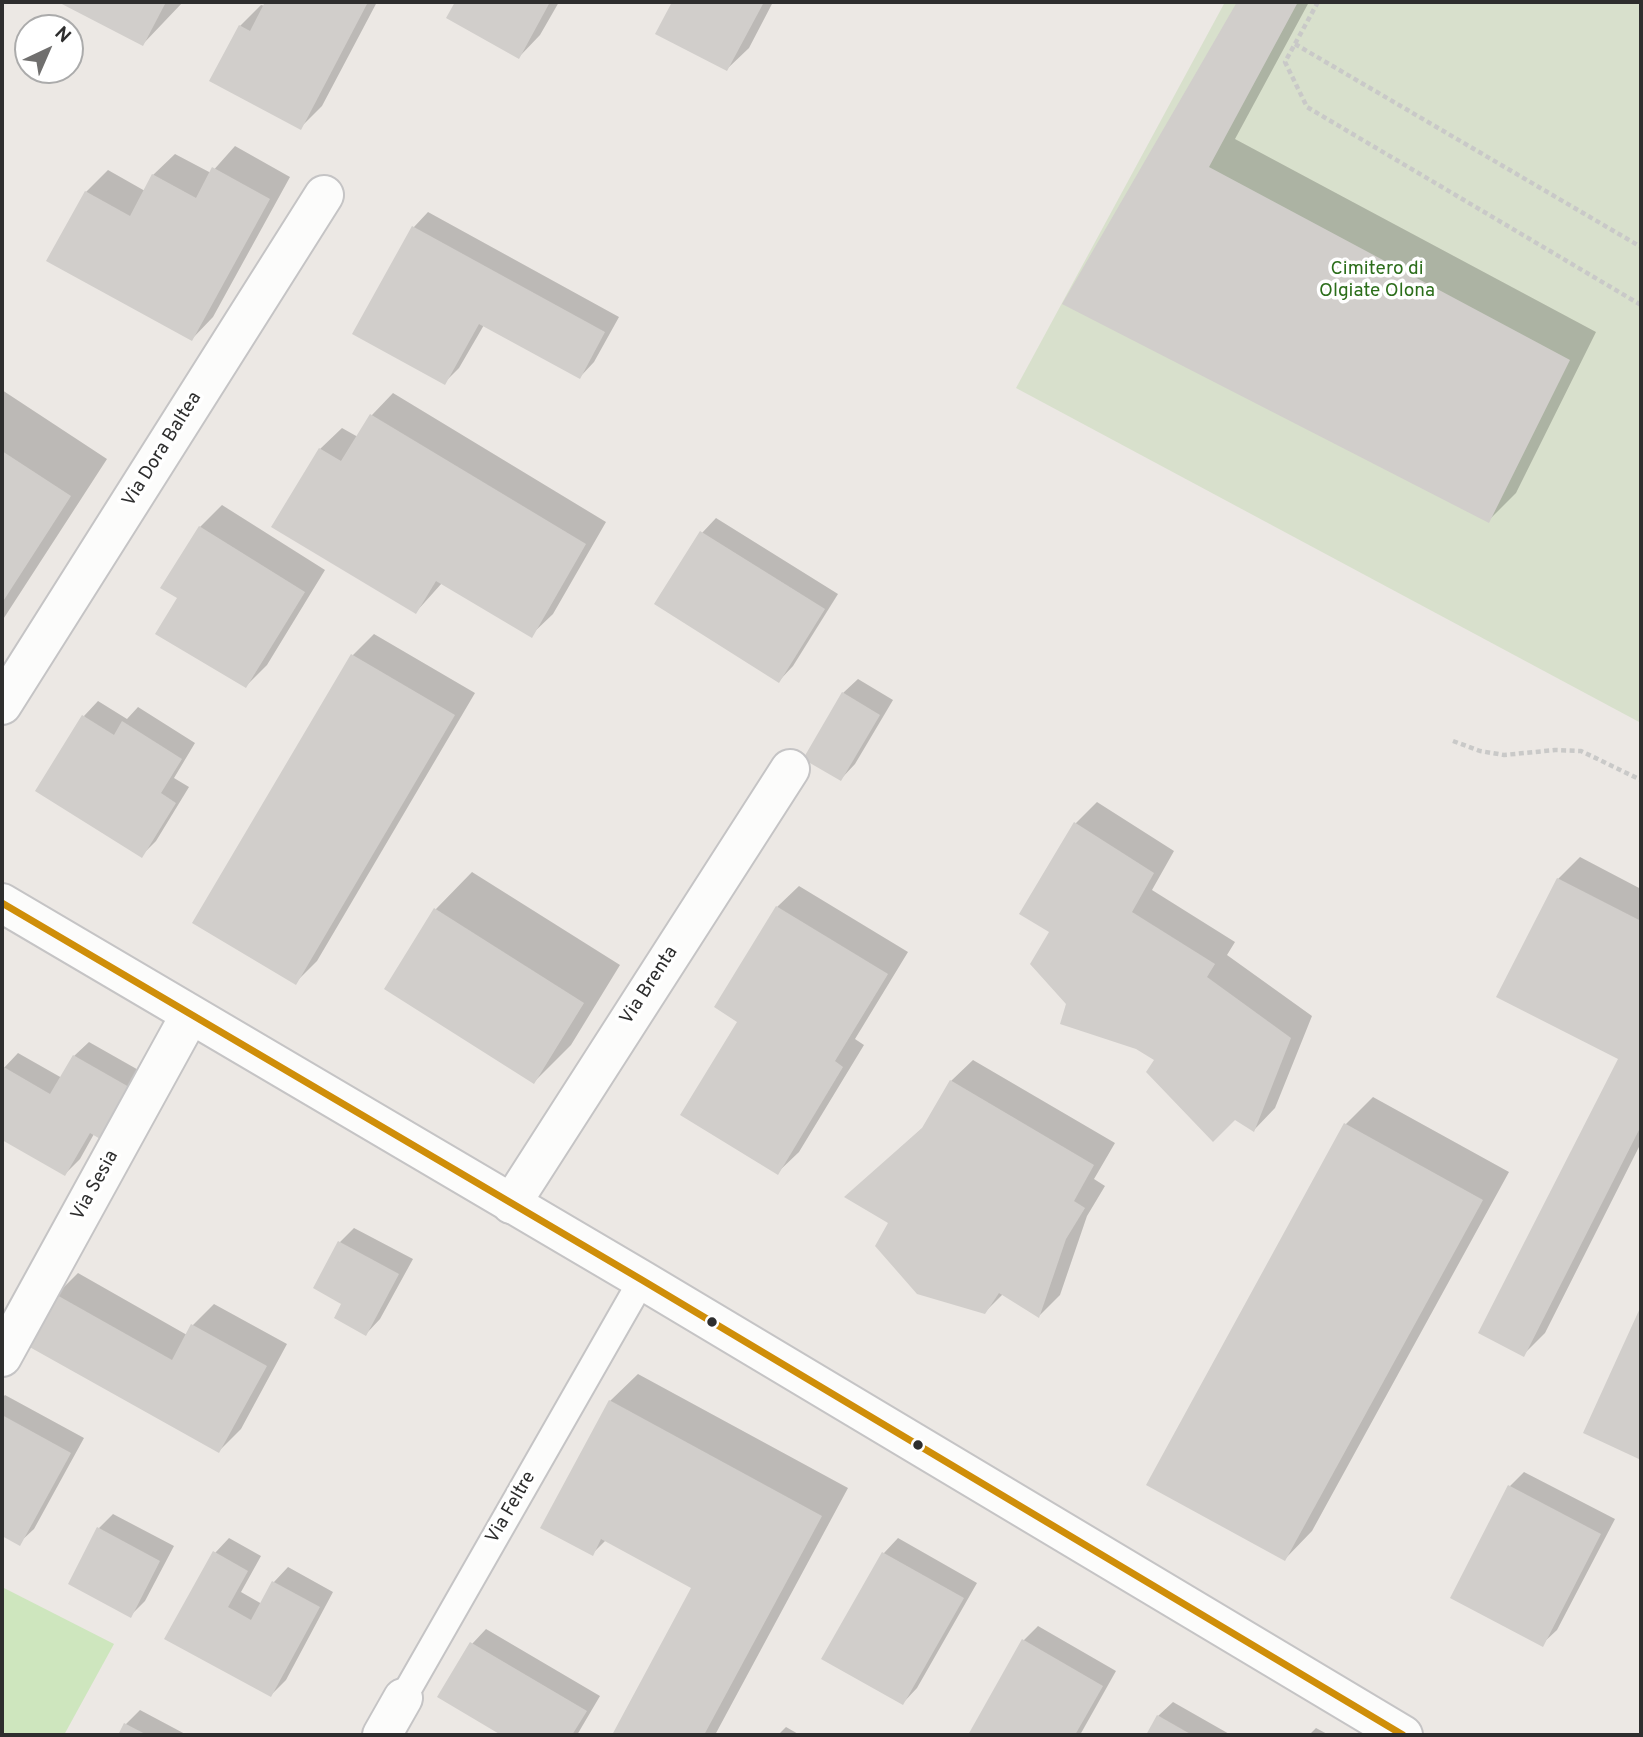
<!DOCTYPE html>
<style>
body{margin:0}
#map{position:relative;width:1643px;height:1737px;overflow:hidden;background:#ece8e4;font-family:Overpass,sans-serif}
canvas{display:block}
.frame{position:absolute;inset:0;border:4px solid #2e2e2e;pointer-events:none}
.north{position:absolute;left:14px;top:14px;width:70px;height:70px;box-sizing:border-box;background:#fff;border:2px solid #ababab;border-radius:50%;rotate:44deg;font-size:19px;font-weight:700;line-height:28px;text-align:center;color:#2e2e2e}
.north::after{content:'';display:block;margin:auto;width:24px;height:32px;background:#706f6e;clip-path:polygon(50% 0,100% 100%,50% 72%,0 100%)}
</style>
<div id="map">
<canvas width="1643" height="1737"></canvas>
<div class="frame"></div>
<div class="north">N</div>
</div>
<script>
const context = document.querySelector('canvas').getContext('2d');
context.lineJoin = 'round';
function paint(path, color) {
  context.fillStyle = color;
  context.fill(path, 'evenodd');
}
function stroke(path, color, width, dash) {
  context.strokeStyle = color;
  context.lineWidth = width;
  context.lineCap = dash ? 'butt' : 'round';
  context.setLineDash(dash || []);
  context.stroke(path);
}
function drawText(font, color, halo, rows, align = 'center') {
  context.font = font + ' Overpass,sans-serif';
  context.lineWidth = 7;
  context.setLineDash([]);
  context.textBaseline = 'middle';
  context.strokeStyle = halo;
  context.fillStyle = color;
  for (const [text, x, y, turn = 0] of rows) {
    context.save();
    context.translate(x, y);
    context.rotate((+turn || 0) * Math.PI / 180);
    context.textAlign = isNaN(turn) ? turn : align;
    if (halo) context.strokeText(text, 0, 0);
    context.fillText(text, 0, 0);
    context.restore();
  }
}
const green = new Path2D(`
 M2 1587 114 1644 64 1735H2Z`);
const cemetery = new Path2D(`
 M1225 2H1641V723L1016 388Z`);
const shadow = new Path2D(`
 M63 2H183L143 44Z
 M267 2H377L322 106 301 127 240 26 261 5 265 6Z
 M457 2H559L540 35 519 57 449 18Z
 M674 2H773L749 48 727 69 657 33Z
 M1239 2H1309L1235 139 1596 332 1516 493 1488 521 1064 303Z
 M235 146 290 177 213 317 192 339 86 192 108 170 145 191 153 175 175 154 211 173Z
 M428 212 619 317 594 362 580 377 484 325 459 368 444 383 355 333 414 227Z
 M2 390 107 459 2 621Z
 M393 393 606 522 553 614 531 635 442 583 416 612 320 449 342 428 358 437 372 415Z
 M222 505 325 570 267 665 246 686 200 527Z
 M716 518 838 594 793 666 779 681 702 533Z
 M374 634 475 693 317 961 295 983 353 655Z
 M858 679 893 700 855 764 841 779 843 693Z
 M98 701 127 719 138 707 195 743 174 778 189 787 156 841 141 856 84 716Z
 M1097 802 1174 851 1152 890 1235 942 1227 955 1312 1016 1275 1108 1254 1130 1156 1059 1068 1003 1051 931 1076 823Z
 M1580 857 1641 889V1143L1545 1333 1523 1355 1620 1059 1498 996 1558 879Z
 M472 872 620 965 571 1045 534 1082 386 988 436 909Z
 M799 886 908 952 855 1039 864 1045 799 1152 777 1173 739 1021 777 907Z
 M89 1042 149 1076 94 1134 80 1159 65 1174 2 1138V1070L18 1053 62 1078 74 1056Z
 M973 1060 1115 1143 1094 1179 1105 1186 1087 1216 1060 1295 1039 1316 1004 1293 985 1312 891 1223 847 1196 927 1124 951 1081Z
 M1373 1097 1509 1172 1312 1531 1285 1559 1346 1124Z
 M354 1228 413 1259 380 1319 366 1334 343 1303 340 1242Z
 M78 1273 187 1335 193 1325 214 1304 287 1344 241 1429 219 1451 56 1295Z
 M1641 1310V1458L1585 1432Z
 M638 1374 848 1488 715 1735H614L693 1587 606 1540 592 1554 610 1401Z
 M5 1395 84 1438 34 1529 19 1543 2 1534V1398Z
 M1524 1472 1615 1519 1557 1630 1542 1644 1510 1486Z
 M113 1514 174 1546 145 1601 131 1615 99 1528Z
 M229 1538 261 1556 241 1592 262 1604 274 1582 288 1567 333 1592 286 1680 271 1695 167 1638 215 1553Z
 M898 1538 977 1583 917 1688 903 1703 824 1658 884 1553Z
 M1038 1626 1116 1671 1080 1735H970L1024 1640Z
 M486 1629 600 1696 577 1735H505L440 1697 472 1644Z
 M1173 1702 1231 1735H1148L1158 1716Z
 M140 1710 187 1735H120L126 1724Z
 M786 1727 800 1735H778Z
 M1316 1728 1329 1735H1309Z`);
const building = new Path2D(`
 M58 2H166L143 46Z
 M265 2H368L301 130 209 81 239 25 250 31Z
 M455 2H550L519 59 446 18Z
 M672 2H764L727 71 655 34Z
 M1237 2H1298L1209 167 1570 360 1489 523 1062 304Z
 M212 167 270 199 192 341 46 261 85 191 130 216 152 174 196 198Z
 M412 226 605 332 580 379 479 324 445 385 352 334Z
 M370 414 586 544 532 638 436 581 416 614 271 527 319 448 341 461Z
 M2 451 71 496 2 603Z
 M199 526 305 592 246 688 155 634 177 598 160 588Z
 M700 531 825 609 779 683 654 604Z
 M351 654 455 715 296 985 192 923Z
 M842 692 880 715 841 781 803 759Z
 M82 715 114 735 122 721 182 759 161 793 176 803 142 858 35 791Z
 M1074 822 1154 873 1132 912 1215 964 1207 977 1291 1038 1254 1132 1235 1120 1213 1142 1146 1072 1154 1060 1136 1049 1060 1024 1066 1004 1030 964 1049 932 1019 914Z
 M1557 878 1641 921V1126L1524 1357 1478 1333 1618 1059 1496 997Z
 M776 906 888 974 835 1061 843 1067 778 1175 680 1115 737 1022 714 1007Z
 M434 908 584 1003 534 1084 384 989Z
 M73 1055 136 1091 107 1143 90 1133 65 1176 2 1140V1066L50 1094Z
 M950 1080 1094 1165 1074 1201 1085 1208 1066 1239 1039 1318 999 1293 985 1314 917 1294 875 1246 888 1223 844 1197 922 1128Z
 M1344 1123 1483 1200 1285 1561 1146 1485Z
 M338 1241 399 1274 366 1336 334 1318 341 1304 313 1288Z
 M55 1294 172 1360 191 1324 267 1366 219 1453 26 1345Z
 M1641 1306V1460L1583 1433Z
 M609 1400 822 1516 704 1735H612L691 1588 601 1539 593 1556 540 1528Z
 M2 1415 71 1453 20 1546 2 1536Z
 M1508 1485 1601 1534 1543 1647 1450 1598Z
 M97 1527 160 1561 131 1618 68 1584Z
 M213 1551 248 1571 228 1607 251 1620 272 1581 320 1607 271 1697 164 1639Z
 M882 1552 964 1598 903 1705 821 1659Z
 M1022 1639 1103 1686 1075 1735H968Z
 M470 1642 587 1711 572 1735H501L437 1697Z
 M1157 1715 1192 1735H1146Z
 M124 1723 147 1735H118Z`);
const path = new Path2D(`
 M1318 2 1285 62 1307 107 1641 305
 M1295 44 1641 247
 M1453 741 1480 751 1504 755 1555 750 1581 751 1641 780`);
const lane = new Path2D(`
 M403 1698 642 1280`);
const street = new Path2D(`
 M2 705 324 195
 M511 1204 790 769
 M2 1357 190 1015
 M382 1735 403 1698`);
const secondary = new Path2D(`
 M2 903 642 1280 1403 1735`);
const bus1 = new Path2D(`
 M2 903 642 1280 1403 1735`);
const markers = [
 [712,1322,6,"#2e2e2e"],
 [918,1445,6,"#2e2e2e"]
];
const parkNames = [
 ["Cimitero di",1377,270],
 ["Olgiate Olona",1377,292]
];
const streetNames = [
 ["Via Dora Baltea",163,450,-58],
 ["Via Brenta",650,986,-57],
 ["Via Sesia",96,1186,-61],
 ["Via Feltre",512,1508,-60]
];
paint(green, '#cee6be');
paint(cemetery, '#d8e0cc');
paint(shadow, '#0003');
paint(building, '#d1cecb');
stroke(lane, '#c5c4c5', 30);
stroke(street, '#c5c4c5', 42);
stroke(secondary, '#c5c4c5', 42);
stroke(path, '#c9c9c8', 4.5, [5, 3.5]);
stroke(lane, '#fcfcfb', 26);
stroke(street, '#fcfcfb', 38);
stroke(secondary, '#fcfcfb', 38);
stroke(bus1, '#cf8e09', 7);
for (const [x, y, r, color] of markers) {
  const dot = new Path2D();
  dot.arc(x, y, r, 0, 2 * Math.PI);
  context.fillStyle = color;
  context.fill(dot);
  stroke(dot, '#fff', 2.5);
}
drawText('19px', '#2c6e1b', '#fff', parkNames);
drawText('19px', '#2e2e2e', '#fff', streetNames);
</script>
